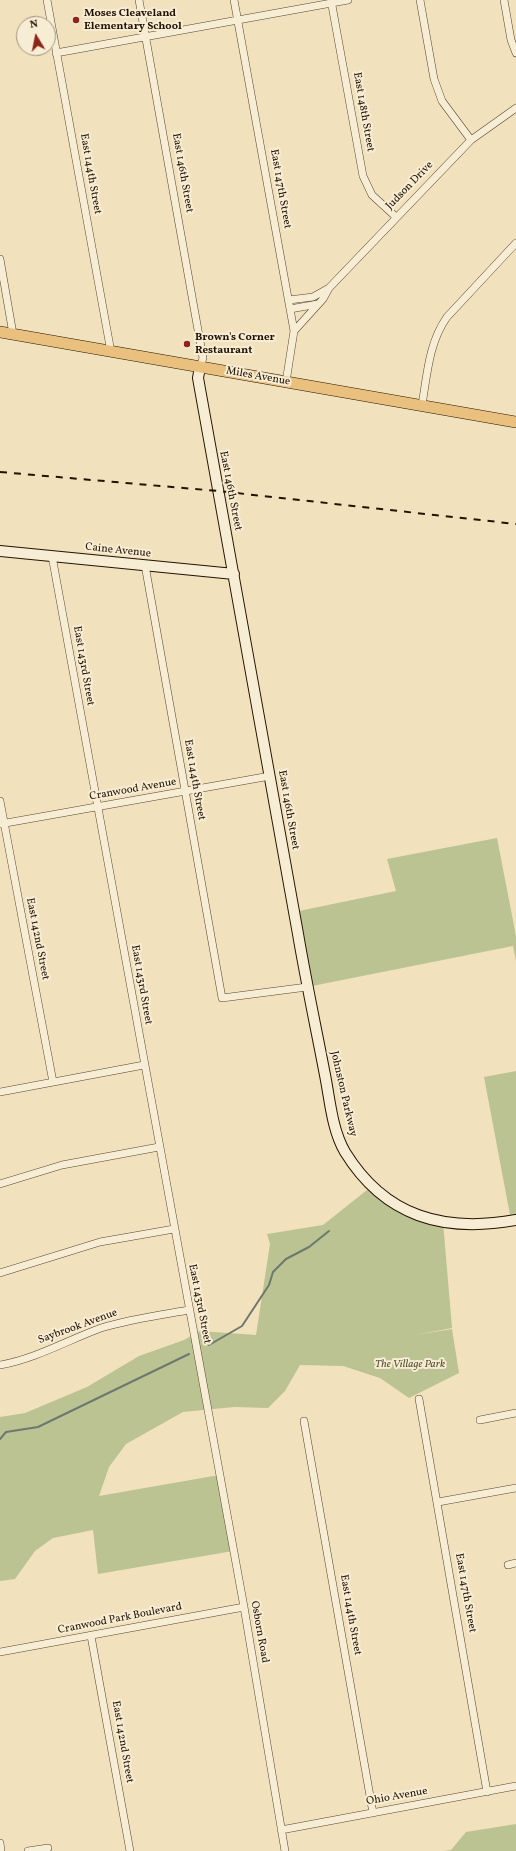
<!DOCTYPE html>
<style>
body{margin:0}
#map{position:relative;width:516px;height:1851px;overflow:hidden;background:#f2e1bd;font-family:Vollkorn,serif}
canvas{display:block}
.north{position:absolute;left:16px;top:16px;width:40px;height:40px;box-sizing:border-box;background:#f7ecd4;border:1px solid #a2957f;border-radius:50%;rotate:350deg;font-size:11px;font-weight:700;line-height:16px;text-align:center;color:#221300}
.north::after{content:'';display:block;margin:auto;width:14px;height:18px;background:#8f2418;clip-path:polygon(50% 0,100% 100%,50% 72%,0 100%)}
</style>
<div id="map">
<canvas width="516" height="1851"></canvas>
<div class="north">N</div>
</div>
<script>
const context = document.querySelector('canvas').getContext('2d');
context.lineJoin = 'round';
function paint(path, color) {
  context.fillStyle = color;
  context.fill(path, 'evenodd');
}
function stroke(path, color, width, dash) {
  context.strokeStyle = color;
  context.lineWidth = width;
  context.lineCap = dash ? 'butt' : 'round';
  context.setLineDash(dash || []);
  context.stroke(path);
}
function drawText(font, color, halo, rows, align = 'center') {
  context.font = font + ' Vollkorn,serif';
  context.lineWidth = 4;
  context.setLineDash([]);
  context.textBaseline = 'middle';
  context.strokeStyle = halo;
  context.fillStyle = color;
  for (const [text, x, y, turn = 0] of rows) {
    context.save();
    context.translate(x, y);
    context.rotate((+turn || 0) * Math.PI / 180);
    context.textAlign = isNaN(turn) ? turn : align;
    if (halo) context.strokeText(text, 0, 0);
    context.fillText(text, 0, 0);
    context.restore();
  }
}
const green = new Path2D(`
 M497 838 516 936V961L513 946 307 987 294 912 396 891 387 859Z
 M516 1071V1214L510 1215 484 1077Z
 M372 1186 375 1190 443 1222 452 1328 415 1335 452 1329 459 1373 409 1398 380 1378 343 1366 300 1365 285 1391 268 1408 234 1407 183 1412 126 1444 109 1467 99 1496 219 1475 233 1551 98 1574 93 1530 53 1538 35 1551 15 1579 0 1581V1417L25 1413 87 1387 139 1356 184 1340 200 1331 256 1335 270 1244 267 1234 323 1225Z
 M516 1824V1851H444L451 1850 466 1832Z`);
const stream = new Path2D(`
 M209 1345 242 1326 269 1285 273 1272 286 1259 309 1247 329 1231
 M0 1439 6 1432 38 1427 189 1354`);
const street = new Path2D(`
 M47 0 111 352
 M139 0 203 358 200 367
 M234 0 294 331 286 382
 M331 0 363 176 372 195 396 217
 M420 0 434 79 442 101 471 140
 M504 0 511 40 516 53
 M56 53 348 0
 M0 259 13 334
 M289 300 313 297 329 288
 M290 309 318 304
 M294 331 323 299 329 288 471 140 516 108
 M422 405C427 375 429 342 447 317L516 243
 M52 556 244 1607 285 1851
 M145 565 222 998 307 987
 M0 801 53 1082
 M0 824 270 776
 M0 1092 144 1065
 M0 1184 62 1165 159 1147
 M0 1273 100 1242 174 1229
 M0 1365C35 1359 68 1340 101 1328 130 1319 160 1315 189 1310
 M419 1399 487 1792
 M480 1420 516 1413
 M304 1421 373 1813
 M438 1502 516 1488
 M508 1565 516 1563
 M91 1636 130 1851
 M0 1652 244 1607
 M281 1830 516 1786
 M0 1843 1 1851
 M28 1851 48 1848`);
const secondary = new Path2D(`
 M200 367 198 378C231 563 265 748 298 934 306 981 316 1028 325 1075 330 1100 332 1130 345 1152 385 1217 444 1233 516 1220
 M0 551 234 574`);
const primary = new Path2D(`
 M0 332 516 422`);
const rail = new Path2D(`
 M0 472 218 491 516 524`);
const markers = [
 [76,20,4,"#8f2418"],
 [187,344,4,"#8f2418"]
];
const poiNames = [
 ["Moses Cleaveland",84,14],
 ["Elementary School",84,27],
 ["Brown's Corner",195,338],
 ["Restaurant",195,351]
];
const streetNames = [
 ["East 148th Street",363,112,80],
 ["East 146th Street",182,173,80],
 ["East 144th Street",90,174,80],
 ["Judson Drive",410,186,-46],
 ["East 147th Street",280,189,80],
 ["Miles Avenue",258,377,10],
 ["East 146th Street",230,491,79],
 ["Caine Avenue",118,551,6],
 ["East 143rd Street",83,666,80],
 ["East 144th Street",194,780,80],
 ["Cranwood Avenue",133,790,-10],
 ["East 146th Street",288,810,80],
 ["East 142nd Street",37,939,79],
 ["East 143rd Street",141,985,80],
 ["Johnston Parkway",343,1094,77],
 ["East 143rd Street",199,1304,79],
 ["Saybrook Avenue",78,1327,-20],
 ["East 147th Street",465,1593,80],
 ["East 144th Street",350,1615,80],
 ["Cranwood Park Boulevard",120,1619,-11],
 ["Osborn Road",259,1632,80],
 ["East 142nd Street",122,1742,80],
 ["Ohio Avenue",397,1797,-10]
];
const parkNames = [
 ["The Village Park",410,1365]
];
paint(green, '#bac391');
stroke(stream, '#6d7870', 2);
stroke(street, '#56462f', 8);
stroke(secondary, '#221300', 12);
stroke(primary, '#221300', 12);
stroke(street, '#f7ecd4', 7);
stroke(secondary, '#f7ecd4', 10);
stroke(primary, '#e9c07e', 11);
stroke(rail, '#221300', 2, [7, 7]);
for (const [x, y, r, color] of markers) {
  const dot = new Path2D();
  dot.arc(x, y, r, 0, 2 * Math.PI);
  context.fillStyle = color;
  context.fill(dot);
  stroke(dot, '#f7ecd4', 1.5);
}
drawText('bold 11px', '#221300', '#f7ecd4', poiNames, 'left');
drawText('11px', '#221300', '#f7ecd4', streetNames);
drawText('italic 11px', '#575133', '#f7ecd4', parkNames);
</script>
